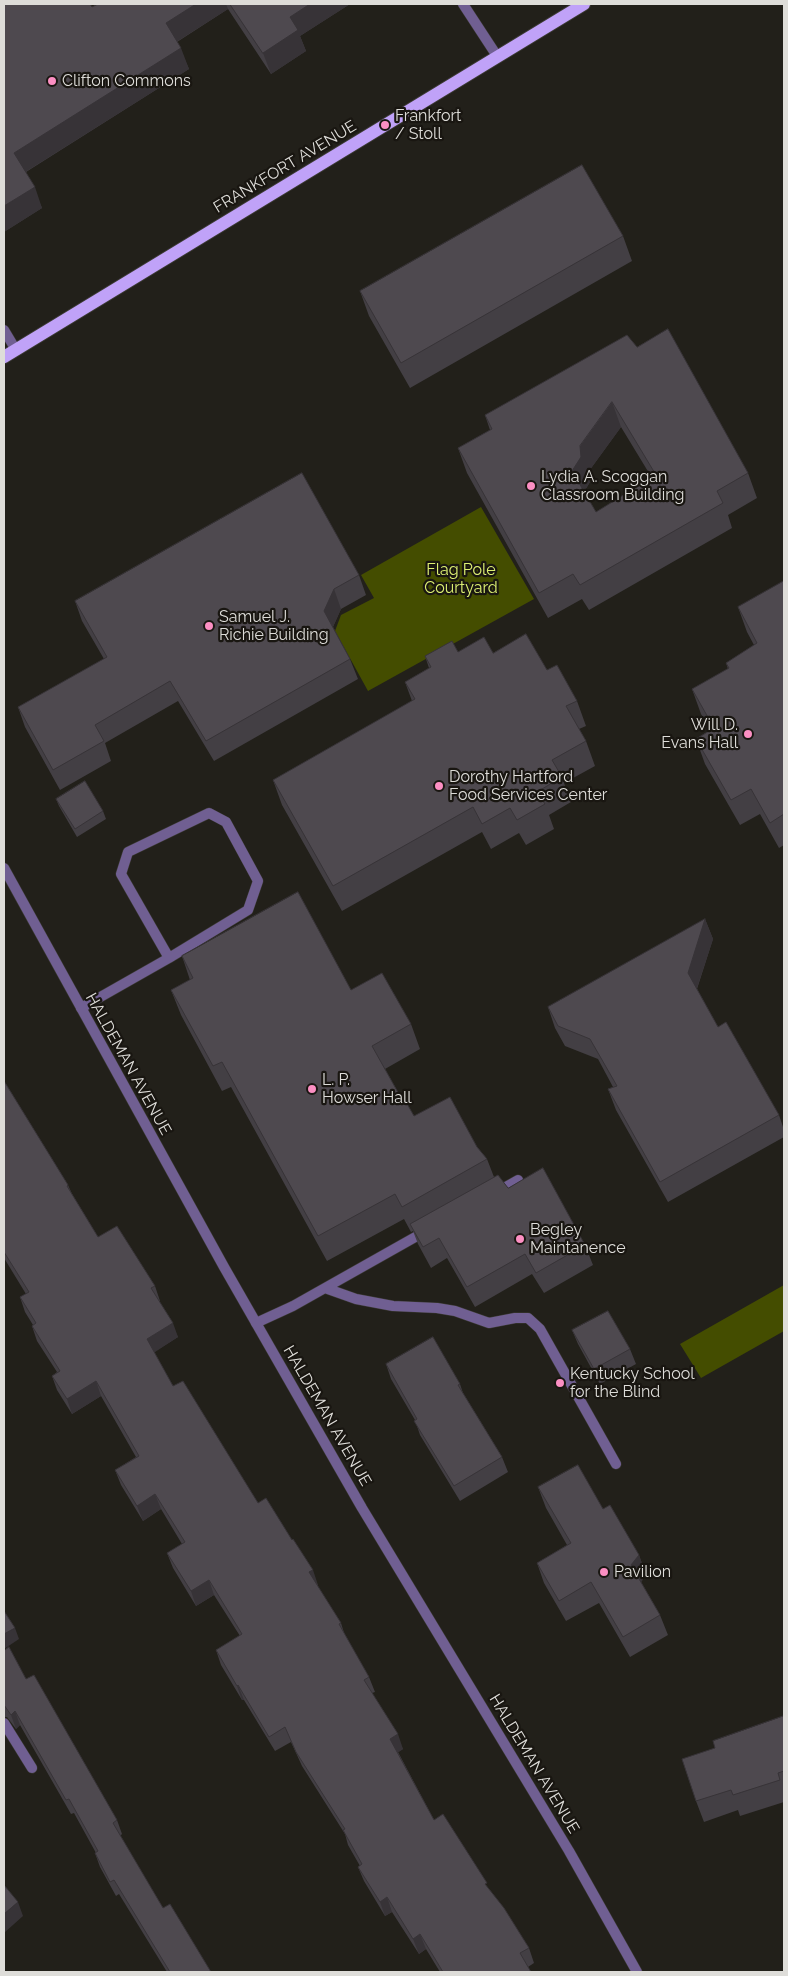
<!DOCTYPE html>
<style>
body{margin:0}
#map{position:relative;width:788px;height:1976px;overflow:hidden;background:#22201a;font-family:Raleway,sans-serif}
canvas{display:block}
.frame{position:absolute;inset:0;border:5px solid #deddd9;pointer-events:none}
</style>
<div id="map">
<canvas width="788" height="1976"></canvas>
<div class="frame"></div>
</div>
<script>
const context = document.querySelector('canvas').getContext('2d');
context.lineJoin = 'round';
function paint(path, color) {
  context.fillStyle = color;
  context.fill(path, 'evenodd');
}
function stroke(path, color, width, dash) {
  context.strokeStyle = color;
  context.lineWidth = width;
  context.lineCap = dash ? 'butt' : 'round';
  context.setLineDash(dash || []);
  context.stroke(path);
}
function drawText(font, color, halo, rows, align = 'center') {
  context.font = font + ' Raleway,sans-serif';
  context.lineWidth = 4.5;
  context.setLineDash([]);
  context.textBaseline = 'middle';
  context.strokeStyle = halo;
  context.fillStyle = color;
  for (const [text, x, y, turn = 0] of rows) {
    context.save();
    context.translate(x, y);
    context.rotate((+turn || 0) * Math.PI / 180);
    context.textAlign = isNaN(turn) ? turn : align;
    if (halo) context.strokeText(text, 0, 0);
    context.fillText(text, 0, 0);
    context.restore();
  }
}
const green = new Path2D(`
 M481 507 534 599 368 691 335 631 341 615 374 598 361 575Z
 M784 1285V1331L701 1378 680 1344Z`);
const lane = new Path2D(`
 M4 330 16 350
 M81 1008 169 958 121 874 128 852 209 813 226 822 258 881 248 910 169 958
 M495 1193 518 1180
 M325 1288 356 1299 393 1306 437 1308 455 1311 489 1323 515 1318H528L540 1329 616 1464
 M256 1323 293 1306 426 1231`);
const street = new Path2D(`
 M463 4 497 56
 M4 868 224 1267 362 1508 569 1851 637 1972
 M4 1723 32 1768`);
const primary = new Path2D(`
 M4 357 584 4`);
const wall = new Path2D(`
 M4 4 92 7 98 4H350L300 36 306 51 271 74 228 9 177 42 189 69 26 172 42 208 4 232Z
 M623 236 632 261 410 388 369 316 360 291Z
 M637 347 748 473 757 498 728 515 732 528 589 610 582 599 548 618 467 473 458 448 490 430 485 415ZM621 427 652 478 596 512 584 492 590 482 589 471Z
 M359 575 366 595 341 609 333 627 350 659 358 679 214 761 178 701 105 743 111 761 60 790 25 727 18 707 104 659 82 621 75 601Z
 M784 581V845L779 848 760 814 740 825 705 764 696 739 710 730 701 714 692 689 728 669 726 663 754 645 747 632 738 607Z
 M458 652 493 653 547 670 577 701 586 726 579 729 586 741 595 766 564 783 571 802 549 815 554 829 526 845 519 833 491 849 482 832 342 911 282 805 273 780 412 701 405 682 429 668 425 656Z
 M56 799 103 811 106 819 77 837 59 806Z
 M705 919 713 939 697 989 718 1027 779 1115 784 1130V1137L668 1202 616 1110 608 1089 613 1087 598 1059 565 1046 555 1028 548 1007Z
 M182 956 351 990 411 1024 420 1049 385 1069 400 1096 414 1116 477 1147 487 1159 494 1177 585 1245 593 1265 544 1293 532 1274 475 1307 447 1258 431 1268 418 1244 413 1231 411 1232 404 1219 327 1261 231 1087 222 1091 181 1015 171 990 190 980Z
 M4 1081 68 1185 72 1194 98 1237 155 1286 160 1301H159L178 1337 154 1352 173 1386 318 1585 317 1586 341 1623 345 1636 369 1677 375 1692 372 1693 403 1749 398 1752 434 1820 489 1890 529 1948 534 1963 528 1967 531 1972H440L426 1949 419 1954 392 1912 385 1916 364 1881 358 1867 360 1866 348 1845 345 1834 302 1766 291 1742 275 1751 244 1700H242L221 1665 216 1650 240 1636 214 1595 196 1606 173 1568 167 1553 182 1544 161 1509 143 1521 121 1485 115 1470 136 1457 101 1396 72 1414 57 1390 52 1376 57 1372 37 1341 32 1326 33 1325 25 1312 20 1297 26 1294 4 1258Z
 M572 1330 630 1349 636 1364 600 1384 578 1344Z
 M386 1364 460 1384 463 1393 502 1457 508 1472 460 1501 420 1435 415 1420 391 1379Z
 M538 1487 603 1509 639 1555 646 1575 641 1582 660 1615 668 1635 630 1657 599 1603 566 1621 544 1583 537 1563 567 1545 546 1508Z
 M4 1651 26 1679 117 1820 122 1834 120 1836 163 1908 211 1972H167L119 1894 116 1896 100 1867 95 1853H96L74 1813 71 1814 20 1725 16 1729 7 1717H4Z
 M784 1716V1802L740 1816 738 1810 704 1822 696 1801 715 1748Z`);
const shadedWall = new Path2D(`
 M196 4H226L228 9 173 44 166 23Z
 M310 4H350L300 36 306 51 271 74 263 53 290 17Z
 M181 48 189 69 22 174 14 153Z
 M35 187 42 208 4 232V206Z
 M612 402 621 427 589 471 590 482 581 496 572 471 580 446Z
 M334 589 341 609 331 631 324 611Z
 M705 919 713 939 695 994 688 973Z
 M173 1323 178 1337 152 1354 147 1339Z
 M96 1381 101 1396 72 1414 67 1399Z
 M155 1494 161 1509 143 1521 137 1506Z
 M639 1555 646 1575 639 1585 631 1565Z
 M313 1570 318 1585 314 1587 309 1572Z
 M209 1580 214 1595 196 1606 191 1591Z
 M15 1628 19 1639 4 1649V1634Z
 M238 1685 244 1700H242L237 1686Z
 M15 1711 20 1725 16 1729 11 1715Z
 M398 1734 403 1749 396 1754 390 1739Z
 M387 1897 392 1912 385 1916 380 1902Z
 M18 1902 23 1916 4 1933V1914Z
 M420 1934 426 1949 419 1954 413 1939Z`);
const building = new Path2D(`
 M4 4H90L92 7 98 4H196L166 23 181 48 14 153 35 187 4 206Z
 M230 4H310L290 17 298 30 263 53Z
 M582 165 623 236 401 363 360 291Z
 M668 329 748 473 717 491 723 503 580 585 573 574 539 593 458 448 492 429 485 415 627 335 637 347ZM612 402 656 475 596 512 572 471 581 457 580 446Z
 M302 473 359 575 334 589 324 611 350 659 206 741 170 681 95 725 104 741 53 770 18 707 107 657 75 601Z
 M784 581V814L770 823 751 789 731 800 696 739 714 728 692 689 729 668 726 663 757 643 738 607Z
 M526 634 547 670 557 665 577 701 566 706 586 741 552 760 562 777 537 792 545 804 517 820 510 808 482 824 473 807 333 886 273 780 415 699 405 682 431 667 425 656 452 641 458 652 484 637 493 653Z
 M85 781 103 811 75 829 56 799Z
 M298 892 351 990 382 973 411 1024 372 1046 400 1096 402 1095 414 1116 450 1097 477 1147 487 1159 402 1207 395 1194 318 1236 222 1062 213 1066 171 990 193 978 182 956Z
 M705 919 688 973 718 1027 726 1022 779 1115 660 1182 608 1089 617 1086 590 1039 558 1026 548 1007Z
 M4 1081 68 1185 67 1186 98 1237 117 1226 155 1286 151 1288 173 1323 147 1339 173 1386 183 1381 258 1503 266 1498 292 1540 293 1539 313 1570 309 1572 341 1623 339 1624 369 1677 364 1680 398 1734 390 1739 434 1820 443 1814 487 1883 485 1884 504 1908 529 1948 520 1953 531 1972H443L420 1934 413 1939 387 1897 380 1902 358 1867 362 1864 343 1830 345 1829 296 1752 285 1727 269 1737 238 1685 237 1686 216 1650 242 1634 209 1580 191 1591 167 1553 185 1542 155 1494 137 1506 115 1470 139 1456 96 1381 67 1399 52 1376 60 1371 32 1326 36 1323 20 1297 29 1292 4 1252Z
 M543 1168 585 1245 536 1273 525 1254 467 1287 439 1238 423 1247 410 1224 498 1175 508 1188Z
 M608 1311 630 1349 594 1369 572 1330Z
 M433 1337 460 1384 458 1385 502 1457 454 1486 414 1421 417 1419 386 1364Z
 M578 1465 603 1509 610 1505 639 1555 631 1565 660 1615 623 1637 591 1582 559 1601 537 1563 571 1543 538 1487Z
 M4 1611 15 1628 4 1634Z
 M9 1647 26 1679 34 1675 117 1820 113 1823 163 1908 170 1904 211 1972H170L114 1880 110 1882 95 1853 98 1851 69 1799 66 1800 15 1711 11 1715 4 1705V1651Z
 M784 1716V1771L778 1773 780 1780 733 1795 731 1790 696 1801 682 1759 715 1748 713 1741Z
 M4 1885 18 1902 4 1914Z`);
const markers = [
 [52,81,5,"#fc8fc3"],
 [385,125,5,"#fc8fc3"],
 [531,486,5,"#fc8fc3"],
 [209,626,5,"#fc8fc3"],
 [748,734,5,"#fc8fc3"],
 [439,786,5,"#fc8fc3"],
 [312,1089,5,"#fc8fc3"],
 [520,1239,5,"#fc8fc3"],
 [560,1383,5,"#fc8fc3"],
 [604,1572,5,"#fc8fc3"]
];
const poiNames = [
 ["Clifton Commons",62,81],
 ["Frankfort",395,116],
 ["/ Stoll",395,134],
 ["Lydia A. Scoggan",541,477],
 ["Classroom Building",541,495],
 ["Samuel J.",219,617],
 ["Richie Building",219,635],
 ["Will D.",738,725,"right"],
 ["Evans Hall",738,743,"right"],
 ["Dorothy Hartford",449,777],
 ["Food Services Center",449,795],
 ["L. P.",322,1080],
 ["Howser Hall",322,1098],
 ["Begley",530,1230],
 ["Maintanence",530,1248],
 ["Kentucky School",570,1374],
 ["for the Blind",570,1392],
 ["Pavilion",614,1572]
];
const streetNames = [
 ["FRANKFORT AVENUE",285,167,-31],
 ["HALDEMAN AVENUE",128,1064,61],
 ["HALDEMAN AVENUE",327,1416,60],
 ["HALDEMAN AVENUE",534,1764,59]
];
const parkNames = [
 ["Flag Pole",461,570],
 ["Courtyard",461,588]
];
paint(green, '#444d00');
stroke(lane, '#3c3a35', 11);
stroke(street, '#3c3a35', 11);
stroke(primary, '#3c3a35', 14);
stroke(lane, '#705f92', 10);
stroke(street, '#705f92', 10);
stroke(primary, '#c0a2f8', 12);
paint(wall, '#433f44');
paint(shadedWall, '#373337');
paint(building, '#4e494f');
stroke(building, '#373337', 1);
for (const [x, y, r, color] of markers) {
  const dot = new Path2D();
  dot.arc(x, y, r, 0, 2 * Math.PI);
  context.fillStyle = color;
  context.fill(dot);
  stroke(dot, '#191611', 2);
}
drawText('16px', '#deddd9', '#191611', poiNames, 'left');
drawText('16px', '#deddd9', '#191611', streetNames);
drawText('16px', '#ddf073', '#191611', parkNames);
</script>
